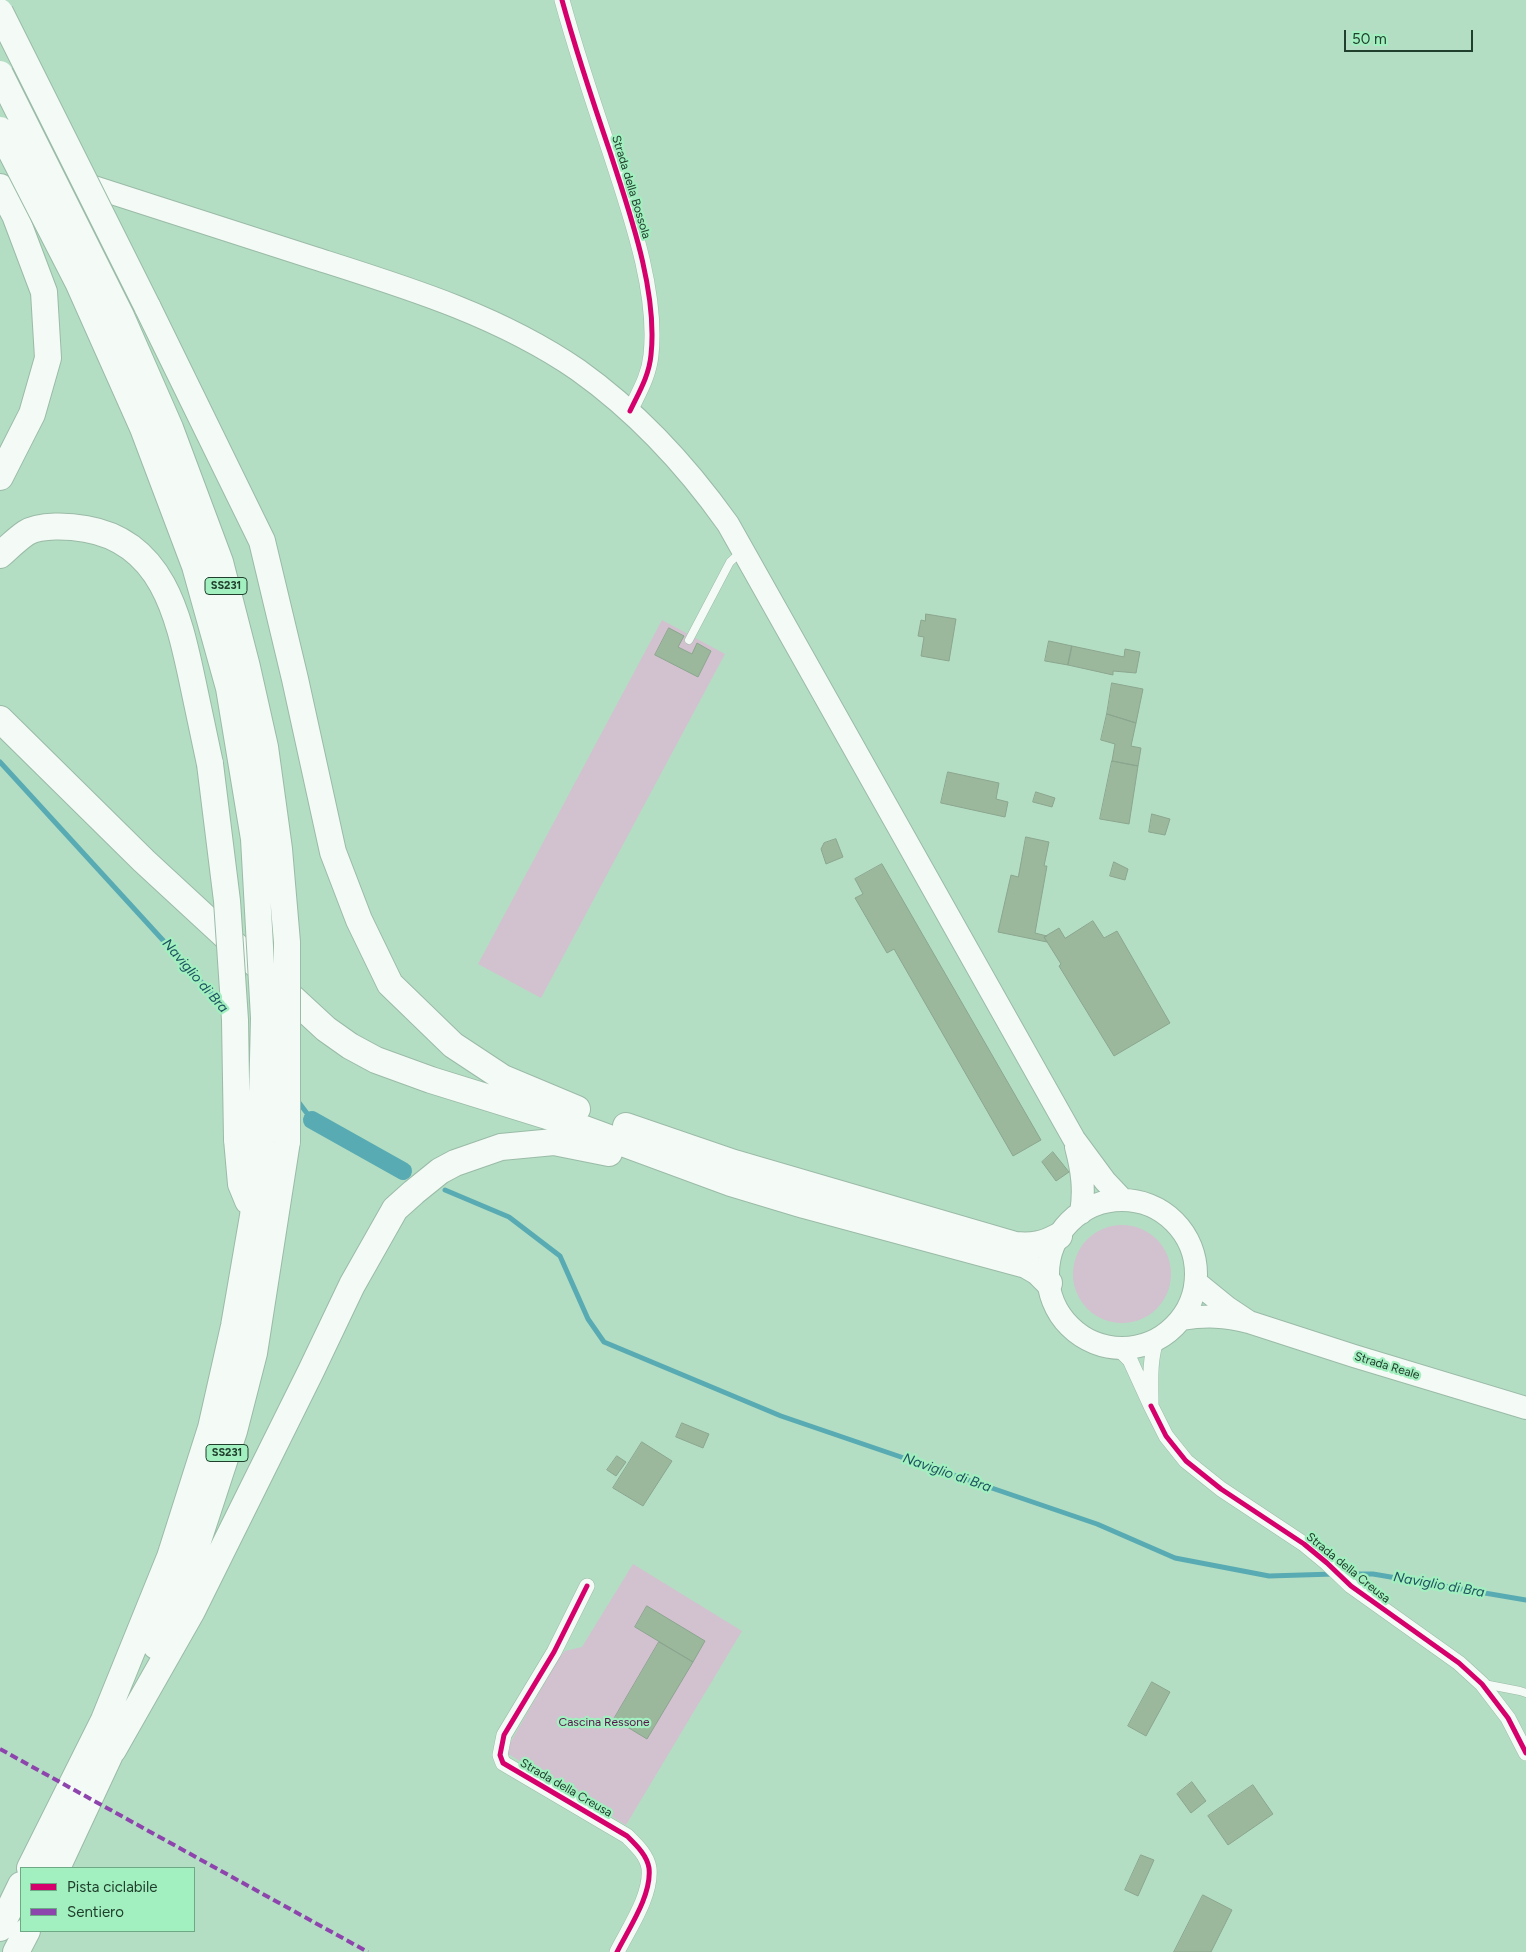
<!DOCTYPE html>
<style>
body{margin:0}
#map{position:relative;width:1526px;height:1952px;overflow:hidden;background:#b4dec3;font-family:Figtree,sans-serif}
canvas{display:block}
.legend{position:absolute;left:20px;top:1867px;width:175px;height:65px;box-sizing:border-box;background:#a2efbf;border:1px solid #6ea985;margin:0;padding:6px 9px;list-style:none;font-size:15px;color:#203f2d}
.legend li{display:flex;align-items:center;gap:10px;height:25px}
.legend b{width:25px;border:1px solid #6ea985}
.scale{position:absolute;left:1344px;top:30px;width:129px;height:22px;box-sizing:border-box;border:2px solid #203f2d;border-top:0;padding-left:6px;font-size:15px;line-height:18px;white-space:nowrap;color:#203f2d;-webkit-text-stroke:4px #a2efbf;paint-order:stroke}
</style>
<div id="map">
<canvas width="1526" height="1952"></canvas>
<ul class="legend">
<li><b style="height:6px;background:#d6006c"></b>Pista ciclabile</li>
<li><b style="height:6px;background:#8e44ad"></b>Sentiero</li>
</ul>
<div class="scale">50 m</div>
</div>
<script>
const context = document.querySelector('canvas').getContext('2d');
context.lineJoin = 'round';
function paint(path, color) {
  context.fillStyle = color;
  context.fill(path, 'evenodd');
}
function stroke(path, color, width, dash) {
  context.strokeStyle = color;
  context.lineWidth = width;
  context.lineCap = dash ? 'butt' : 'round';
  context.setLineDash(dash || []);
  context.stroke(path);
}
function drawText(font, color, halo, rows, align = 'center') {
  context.font = font + ' Figtree,sans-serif';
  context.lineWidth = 4.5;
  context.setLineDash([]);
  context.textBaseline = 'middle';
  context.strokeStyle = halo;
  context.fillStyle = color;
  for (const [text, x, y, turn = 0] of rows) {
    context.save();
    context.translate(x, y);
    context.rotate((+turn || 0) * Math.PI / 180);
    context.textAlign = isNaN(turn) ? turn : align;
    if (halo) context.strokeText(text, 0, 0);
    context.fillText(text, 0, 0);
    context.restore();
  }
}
const green = new Path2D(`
 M662 620 725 654 541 998 478 964Z
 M1073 1274a49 49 0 1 1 98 0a49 49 0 1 1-98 0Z
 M633 1564 742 1631 626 1825 505 1752 559 1658 565 1651 582 1647Z`);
const stream = new Path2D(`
 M0 762 224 1007
 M297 1100 312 1120
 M445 1190 509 1217 560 1256 588 1319 604 1342 781 1416 1097 1524 1175 1558 1269 1576 1334 1574
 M1343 1574H1373L1526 1600`);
const canal = new Path2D(`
 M312 1120 403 1171`);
const building = new Path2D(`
 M926 614 956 619 949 661 921 656 924 637 918 636 921 620 925 621Z
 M669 628 684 636 678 647 692 654 697 643 711 651 698 677 655 655Z
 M1049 641 1072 646 1068 665 1045 661Z
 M1072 646 1124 657 1125 649 1140 652 1136 673 1113 671V675L1068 665Z
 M1112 683 1143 689 1136 723 1107 714Z
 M1107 714 1136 723 1131 746 1141 748 1138 766 1112 761 1115 744 1101 740Z
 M1112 761 1138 766 1129 824 1100 819Z
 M948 772 999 783 996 799 1008 802 1005 817 941 803Z
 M1036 792 1055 798 1052 807 1033 802Z
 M1152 814 1170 819 1165 835 1149 832Z
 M1026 837 1049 842 1044 866H1047L1035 933 1047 936 1044 937 1047 942 998 932 1011 875 1018 877Z
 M836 839 843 857 826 864 821 849 824 843Z
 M1114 862 1128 869 1125 880 1110 876Z
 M882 864 1041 1140 1013 1156 894 949 887 953 855 898 863 894 855 879Z
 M1093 921 1104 938 1117 931 1170 1023 1114 1056 1059 966 1061 964 1044 937 1059 928 1065 938Z
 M1053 1152 1069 1172 1056 1181 1042 1162Z
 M682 1423 709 1434 703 1448 676 1437Z
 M642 1442 672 1461 643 1506 613 1488Z
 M617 1456 626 1462 616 1476 607 1470Z
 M647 1606 705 1641 693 1662 635 1627Z
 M659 1642 693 1662 647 1739 614 1719Z
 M1152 1682 1170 1692 1146 1736 1128 1726Z
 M1192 1782 1206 1801 1191 1813 1177 1794Z
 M1253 1785 1273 1814 1228 1845 1208 1816Z
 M1141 1855 1154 1860 1138 1896 1125 1890Z
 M1203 1895 1232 1910 1211 1952H1174Z`);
const service = new Path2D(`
 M689 640 730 562 742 551
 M1484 1684 1520 1691 1526 1693`);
const minor = new Path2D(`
 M562 0C576 51 593 102 610 152 629 211 658 291 651 355 649 376 639 392 630 411
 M1119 1349 1130 1360 1151 1406C1151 1384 1149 1362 1156 1341
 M1151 1406 1166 1436 1186 1461 1221 1489 1304 1544 1327 1563 1351 1586 1459 1663 1482 1684 1508 1718 1526 1753
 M587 1586 554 1652 504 1735 500 1755 503 1763 627 1836C636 1845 647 1855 649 1868 652 1895 629 1928 617 1952`);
const secondary = new Path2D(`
 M75 181C154 207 234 232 314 258 405 287 498 315 578 370 637 412 686 465 728 524L1074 1139 1105 1181 1123 1200
 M1076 1147C1082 1170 1085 1189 1081 1213
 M1048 1274a74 74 0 1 1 148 0a74 74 0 1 1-148 0Z
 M1182 1319C1206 1315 1225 1316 1249 1322L1228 1308 1196 1282
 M1249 1322 1354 1356 1526 1408`);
const trunk = new Path2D(`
 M0 187 15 215 44 292 48 358 32 414 0 477
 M147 306 262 541 295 679 333 852 359 920 390 984 453 1045 503 1078 577 1109
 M0 555C8 548 17 539 26 533 40 524 70 526 86 529 162 542 178 614 192 679 198 707 204 736 210 764
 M0 719 144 861 326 1029 350 1046 376 1060 431 1080 560 1120 731 1183 804 1205 1026 1265 1038 1272 1049 1283
 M626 1126 734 1163
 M237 1139 241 1184 248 1201
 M717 1158 1015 1245C1033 1247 1044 1244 1059 1236
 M156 1646 193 1556 234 1431 254 1353 287 1141
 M113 1750 192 1611 311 1371 352 1285 395 1209 414 1192 440 1171 455 1163 501 1147 554 1142 609 1153
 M30 1868 104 1720 170 1557 211 1428 234 1326 253 1216 261 1142
 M57 1868 120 1733
 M0 1928 21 1885
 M16 1952 27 1931`);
const trunkBridge = new Path2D(`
 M0 12 147 306
 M0 74 121 316 170 428 220 562 247 667 265 747 279 849 287 942V1141
 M0 130 78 282 143 428 195 566 229 688 254 839 264 1018 261 1142
 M210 764 227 901 235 1020 237 1139`);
const quiet = new Path2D(`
 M0 1749 368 1952`);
const cycleway = new Path2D(`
 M562 0C576 51 593 102 610 152 629 211 658 291 651 355 649 376 639 392 630 411
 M1151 1406 1166 1436 1186 1461 1221 1489 1304 1544 1327 1563 1351 1586 1459 1663 1482 1684 1508 1718 1526 1753
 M587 1586 554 1652 504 1735 500 1755 503 1763 627 1836C636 1845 647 1855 649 1868 652 1895 629 1928 617 1952`);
const shields = [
 [226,586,42],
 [227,1453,42]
];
const shieldNames = [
 ["SS231",226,586],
 ["SS231",227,1453]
];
const streetNames = [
 ["Strada della Bossola",631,187,73],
 ["Strada Reale",1387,1366,17],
 ["Strada della Creusa",1348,1568,39],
 ["Strada della Creusa",566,1788,30]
];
const parkNames = [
 ["Cascina Ressone",604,1722]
];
const waterNames = [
 ["Naviglio di Bra",195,976,49],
 ["Naviglio di Bra",947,1473,19],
 ["Naviglio di Bra",1439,1585,10]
];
paint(green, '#d2c1cf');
stroke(stream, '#59abb3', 5);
stroke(canal, '#59abb3', 18);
paint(building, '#9bb89d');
stroke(building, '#8ba68e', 1);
stroke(service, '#9abba7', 9);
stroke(minor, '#9abba7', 16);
stroke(secondary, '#9abba7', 24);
stroke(trunk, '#9abba7', 28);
stroke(service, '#f4faf6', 8);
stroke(minor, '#f4faf6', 15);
stroke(secondary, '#f4faf6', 22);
stroke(trunk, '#f4faf6', 26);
stroke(trunkBridge, '#9abba7', 28, []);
stroke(trunkBridge, '#f4faf6', 26);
stroke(quiet, '#8e44ad', 4, [8, 4]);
stroke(cycleway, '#d6006c', 5);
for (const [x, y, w] of shields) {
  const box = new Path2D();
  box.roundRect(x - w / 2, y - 8.5, w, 17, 4);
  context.fillStyle = '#a2efbf';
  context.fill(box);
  stroke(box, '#203f2d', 1);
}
drawText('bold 11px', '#203f2d', null, shieldNames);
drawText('12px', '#203f2d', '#a2efbf', streetNames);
drawText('12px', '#58144b', '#a2efbf', parkNames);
drawText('italic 14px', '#1c525f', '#a2efbf', waterNames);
</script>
